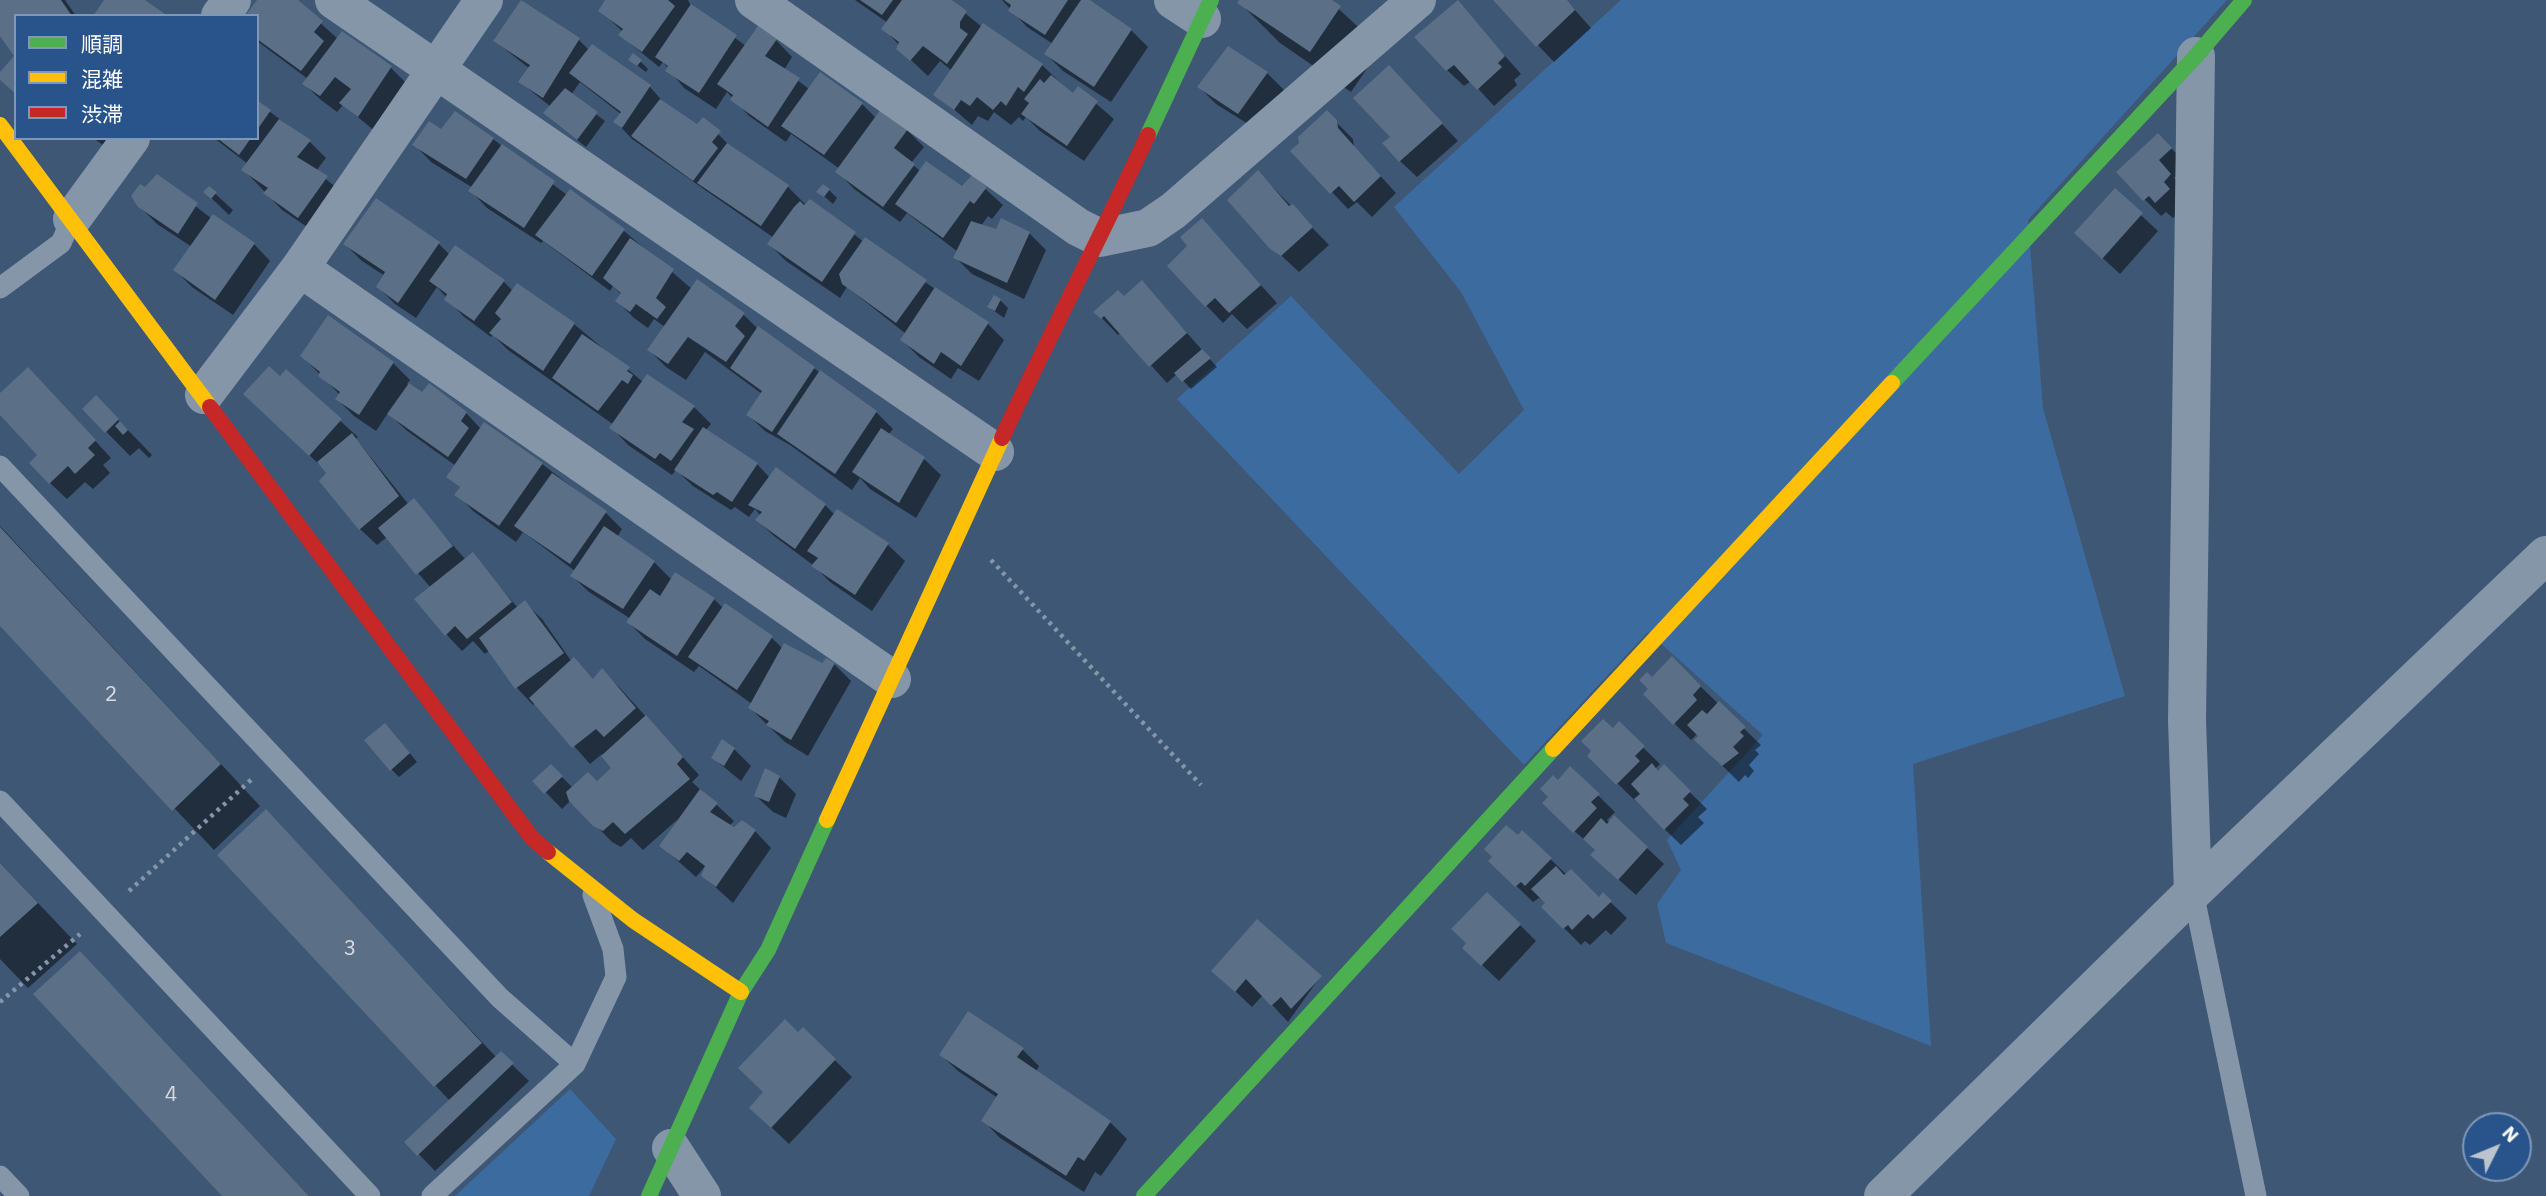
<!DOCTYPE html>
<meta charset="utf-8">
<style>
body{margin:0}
#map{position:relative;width:2546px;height:1196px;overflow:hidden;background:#3e5775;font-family:"IBM Plex Sans","Noto Sans JP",sans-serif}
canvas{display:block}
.legend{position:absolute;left:14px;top:14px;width:245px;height:126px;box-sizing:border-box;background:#28548b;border:2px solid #7e98b9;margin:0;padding:9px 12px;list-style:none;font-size:21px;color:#fff}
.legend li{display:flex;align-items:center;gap:14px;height:35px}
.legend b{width:35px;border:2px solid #7e98b9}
.north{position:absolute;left:2462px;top:1112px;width:70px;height:70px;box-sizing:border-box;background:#28548b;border:2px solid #7e98b9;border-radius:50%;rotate:47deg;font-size:19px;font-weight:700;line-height:28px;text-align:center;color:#fff}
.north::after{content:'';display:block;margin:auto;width:24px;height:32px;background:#bbc4cf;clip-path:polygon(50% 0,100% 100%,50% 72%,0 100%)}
</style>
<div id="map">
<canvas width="2546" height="1196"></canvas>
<ul class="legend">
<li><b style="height:9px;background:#4caf50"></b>順調</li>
<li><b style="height:9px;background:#ffc107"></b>混雑</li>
<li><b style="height:9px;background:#c62828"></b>渋滞</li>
</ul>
<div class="north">N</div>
</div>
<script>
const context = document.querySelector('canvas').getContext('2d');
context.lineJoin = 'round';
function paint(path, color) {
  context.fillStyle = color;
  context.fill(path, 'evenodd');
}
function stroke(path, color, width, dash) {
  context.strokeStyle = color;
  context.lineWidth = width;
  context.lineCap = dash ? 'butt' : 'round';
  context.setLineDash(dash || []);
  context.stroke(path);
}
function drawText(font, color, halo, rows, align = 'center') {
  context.font = font + ' "IBM Plex Sans",sans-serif';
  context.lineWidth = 5;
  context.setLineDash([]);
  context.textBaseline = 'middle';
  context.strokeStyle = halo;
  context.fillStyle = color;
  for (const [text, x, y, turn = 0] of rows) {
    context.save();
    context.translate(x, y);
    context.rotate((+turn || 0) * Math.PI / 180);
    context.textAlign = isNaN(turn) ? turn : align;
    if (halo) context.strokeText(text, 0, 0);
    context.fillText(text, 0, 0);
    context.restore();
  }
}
const green = new Path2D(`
 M1621 0H2227L2028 220 2043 408 2125 696 1913 764 1931 1046 1666 943 1657 904 1681 870 1667 840 1763 735 1648 632 1524 765 1177 399 1291 296 1459 474 1524 410 1461 292 1394 207Z
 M570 1089 616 1139 589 1196H455Z`);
const shadow = new Path2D(`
 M0 0H65L76 16H16L0 33Z
 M267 0H295L338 39 342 33 391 68 408 85 376 132 343 105 337 112 321 100 304 84 308 79 257 41V16Z
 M607 0H688L691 6 746 46 776 40 792 57 784 70 809 89 862 104 876 118 907 130 924 147 911 163 921 172 962 188 972 177 1003 205 992 219 988 216 981 226 997 231 1029 233 1046 250 1024 299 972 274 955 257 958 252 907 213 900 222 854 189 838 172 840 169 791 134 786 142 749 116 727 92 716 109 684 88 663 62 659 67 620 35 623 32 600 10Z
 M855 0H949L982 27 1042 65 1073 95 1079 89 1114 119 1084 161 1040 131 1026 117 1023 121 1019 117 1011 125 994 112 988 121 978 116 972 125 936 94 952 71 940 61 928 76 898 48 899 45 884 29 888 23Z
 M1002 0H1089L1131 30 1148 47 1111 102 1063 71 1046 54 1053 44 1027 27Z
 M1241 0H1329L1381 48 1351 92 1280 43 1239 2Z
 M1495 0H1566L1591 28 1554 62Z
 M521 2 579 40 589 50 592 47 650 87 666 105 697 126 703 119 735 151 787 186 806 205 810 201 864 242 987 323 1004 340 979 381 958 368 951 379 919 357 902 340 906 334 847 287 840 298 786 261 769 244 774 238 632 139 616 122 622 115 580 82 571 95 605 121 586 147 553 121 545 113 551 107 520 82 530 69 495 41Z
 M1458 3 1521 74 1514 80 1517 85 1494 106 1471 81 1464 86 1447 70Z
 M630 60 640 61 648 69 646 72Z
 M1267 73 1284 90 1256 129 1216 104 1199 87Z
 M1405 84 1458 141 1417 177 1400 161Z
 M257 102 309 141 326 158 316 171 344 194 316 233 282 210 244 170 248 164 214 138H257Z
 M1327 113 1353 139 1354 147 1396 193 1372 217 1357 202 1348 209 1332 192Z
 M441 132 493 139 567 195 570 191 624 231 692 289 743 314 758 329 876 412 893 429 888 435 924 459 941 475 916 518 870 489 860 478 852 490 790 445 765 431 748 415 762 394 705 352 686 380 666 367 649 350 665 327 654 319 648 328 634 318 617 301 622 295 613 286 610 291 543 241 541 243 487 208 471 191 473 188 431 162 415 145Z
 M2158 135 2188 165 2174 178 2187 192 2186 207 2173 218 2166 212 2161 216 2118 172Z
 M93 138H120L113 152Z
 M1258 172 1329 245 1299 272 1272 247Z
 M157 176 212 219 254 244 270 261 233 315 192 287 175 270 192 247 157 224 139 206Z
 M209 188 233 210 229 215 205 192Z
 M829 190 837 198 833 204 819 192Z
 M2115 191 2158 231 2120 274 2094 250Z
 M1202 220 1277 303 1247 329 1232 314 1223 323 1169 266 1190 247Z
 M345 244H439L450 255 503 281 513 291 574 324 643 382 647 376 694 407 711 424 705 431 757 464 770 478 825 505 835 515 888 545 905 561 872 611 830 582 813 565 774 536 757 520 761 516 755 509 749 517 735 507 731 510 693 486 676 470 672 475 628 445 612 428 614 425 508 350 493 335 491 337 463 316 437 287 416 318 395 304 378 287 385 276 362 261Z
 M1142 282 1217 367 1191 389 1177 374 1167 383 1121 332 1118 335 1096 312 1124 299Z
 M1000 300 1008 308 1004 318 989 307Z
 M328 317 393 363 410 380 407 384 422 394 466 413 481 429 542 464 605 512 622 529 617 537 654 562 672 580 714 599 723 608 772 638 783 649 823 665 834 664 851 681 808 756 785 742 750 708 752 704 699 666 694 672 645 639 628 622 631 619 589 592 572 576 575 571 523 532 516 542 473 511 457 494 461 488 449 476 456 466 406 430 388 413 376 431 354 416 337 399 340 395 302 356Z
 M286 372 358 437 356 439 409 505 414 501 466 560 472 555 518 608 525 603 542 619 572 662 574 660 594 680 602 671 619 687 699 775 692 782 734 821 729 826 755 831 771 848 733 903 703 876 707 864 696 877 661 846 678 819 643 850 631 838 621 847 612 842 571 800 562 809 535 781 551 766 573 788 597 784 614 768 602 754 590 764 536 703 533 705 517 688 490 650 485 654 473 641 462 651 446 634 431 588 387 537 377 545 360 529 328 473 262 410Z
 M45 386 111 458 103 465 110 473 93 489 85 482 67 499 50 483 40 455 0 412V395Z
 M96 397 152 455 149 458 139 448 130 456 84 409Z
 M0 526 260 806 214 850 0 624Z
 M1672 659 1761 745 1755 750 1759 754 1749 765 1754 771 1748 778 1745 775 1739 782 1696 740 1700 736 1698 733 1691 740 1645 694 1651 689 1652 679Z
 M1619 724 1660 764 1655 769 1659 773 1664 767 1707 809 1698 817 1704 823 1681 845 1589 756Z
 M393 733 417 762 399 777 391 769Z
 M734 749 751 766 741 781 713 758Z
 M1570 768 1615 812 1607 820 1610 823 1647 848 1664 864 1636 895 1609 871 1597 850 1561 820 1558 782Z
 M779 777 796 794 786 818 773 812 756 796Z
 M266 812 497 1058 501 1054 529 1081 435 1171 407 1142 450 1101 219 855Z
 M1522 832 1567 875 1599 899 1603 895 1627 918 1611 935 1606 930 1590 945 1585 941 1581 945 1543 907 1547 903 1544 900 1539 898 1533 902 1491 861Z
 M0 863 77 944 28 988 0 959Z
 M1520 925 1536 941 1499 981 1481 964Z
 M80 954 120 994 309 1196H225Z
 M1214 971 1320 977 1288 1022 1263 995 1252 1007Z
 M803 1029 852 1077 789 1144 768 1124 765 1092Z
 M1023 1050 1039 1066 1036 1072 1110 1122 1127 1139 1101 1176 1095 1172 1084 1192 1000 1138 984 1121 998 1098 958 1071 941 1055Z`);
const building = new Path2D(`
 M0 0H61L72 16H16V94L0 80V72L14 56 0 36Z
 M104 0H145L168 16H93Z
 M257 0H298L323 21 314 32 324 41 301 71 257 39V16H245Z
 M521 0 580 38 543 98 518 82 530 65 493 41Z
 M605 0H668L675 6 642 52 618 35 623 29 598 11Z
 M860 0H893L882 15Z
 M902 0H952L967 11 960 22V28L968 34 947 64 923 46 910 61 896 49 899 42 881 29Z
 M1004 0H1068L1045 35 1008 11 1011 5Z
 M1081 0H1090L1132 29 1094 87 1044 54Z
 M1239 0H1332L1341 6 1310 52 1237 3Z
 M1458 0 1505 56 1498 63 1502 67 1477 90 1454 65 1446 71 1414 37Z
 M1493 0H1567L1575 10 1536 47Z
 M691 4 737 35 699 93 665 71 668 66 655 57Z
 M983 23 1043 64 1024 92 1018 87 1006 106 1001 101 993 110 977 97 970 106 961 100 954 110 933 95Z
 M758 26 777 39 765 56 800 78 768 127 730 100 733 95 717 84Z
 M342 31 392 66 358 117 339 103 351 89 335 77 320 96 302 84Z
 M592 44 651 85 622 128 613 122 621 112 569 73Z
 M1228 46 1268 72 1238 114 1197 87Z
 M633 53 642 60 637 66 628 60Z
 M1389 65 1443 123 1399 162 1382 143 1390 137 1353 98Z
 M820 72 863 103 824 155 781 126Z
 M1051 75 1073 93 1078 86 1098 101 1067 146 1021 114 1029 103 1024 99 1040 79 1044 83Z
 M565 88 598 112 577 140 543 113Z
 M660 99 697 124 703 117 721 131 712 142 718 148 693 181 631 136Z
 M257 100 271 110 257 130Z
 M881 109 908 129 894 148 915 164 883 207 835 172Z
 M1327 110 1337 120 1338 128 1381 176 1354 202 1339 186 1330 194 1290 151 1299 143 1298 137Z
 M455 111 494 138 466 179 412 145 429 121 441 129Z
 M279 119 311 140 297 157 328 176 298 218 263 193 268 188 241 170Z
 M2158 133 2172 148 2159 160 2171 174 2164 182 2170 189 2155 203 2149 196 2143 201 2116 172Z
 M217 138H251L239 155Z
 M727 143 789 185 761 226 697 183Z
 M502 144 555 181 524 228 468 191Z
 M926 161 962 186 972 175 987 187 974 204 970 201 943 238 895 204Z
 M1258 170 1289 206 1293 204 1313 227 1281 256 1270 249 1227 200Z
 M157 174 198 203 178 234 138 207 131 196 140 184 145 187Z
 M823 184 830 189 824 197 816 192Z
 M209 186 217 192 211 199 203 192Z
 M2115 188 2143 213 2102 259 2074 233Z
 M570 189 625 229 592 276 535 235Z
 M376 198 440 242 398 303 376 287 385 272 343 244Z
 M810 199 856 232 822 282 767 244 794 207 800 201 804 205Z
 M213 214 255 243 215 300 173 270Z
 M1001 218 1030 232 1007 283 953 258 971 221 996 229Z
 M1202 218 1261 285 1229 313 1215 298 1205 307 1167 266 1187 246 1180 237Z
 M865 237 927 280 896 323 842 284 839 274Z
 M630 238 674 269 656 298 666 307 657 319 636 304 630 312 615 301 621 293 603 278Z
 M455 245 505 280 474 321 444 300 447 294 429 281Z
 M697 279 745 313 735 326 745 336 726 362 688 337 668 364 647 350Z
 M1142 280 1187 333 1149 367 1104 316 1101 319 1093 312 1118 290 1124 296Z
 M517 283 575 323 543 371 489 333 501 319 495 313Z
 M935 287 989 322 961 366 941 352 934 364 900 340Z
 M994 295 1001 299 995 311 987 307Z
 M328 315 394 362 359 415 335 399 340 392 318 376 320 372 300 356Z
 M758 326 815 367 772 432 746 415 762 391 730 368Z
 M582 334 630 367 627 371 633 375 628 384 622 380 598 411 552 378Z
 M1202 349 1211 358 1182 382 1174 373Z
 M269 366 280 376 286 369 342 419 309 456 243 394Z
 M28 367 96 440 88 448 95 455 75 474 68 466 49 484 29 463 37 455 0 415V393Z
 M820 370 877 411 835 474 777 434Z
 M647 374 695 406 682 422 694 429 671 461 660 453 655 459 609 428Z
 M409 383 422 392 429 383 467 412 461 421 469 428 448 457 387 414Z
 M96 395 119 419 105 433 82 409Z
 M120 421 128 430 123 435 115 426Z
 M484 422 543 463 499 526 454 495 460 487 446 477Z
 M703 427 758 463 732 502 717 492 713 495 674 470Z
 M881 428 925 457 899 503 852 472Z
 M352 433 399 496 359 530 319 481 326 473 317 462Z
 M776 467 826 504 795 549 755 520 762 512 748 505Z
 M552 473 607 511 570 564 514 526Z
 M414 498 453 546 416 575 378 528Z
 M837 509 889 543 855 595 811 566 818 558 807 551Z
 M604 526 655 561 623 609 570 576Z
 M0 527 221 764 172 811 0 626Z
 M473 552 512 602 467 639 455 626 445 636 414 599Z
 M675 572 715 598 677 656 626 622 650 589 660 596Z
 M525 600 564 653 515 689 479 638Z
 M725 603 773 636 737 690 688 657Z
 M784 643 822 663 826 658 835 663 791 740 766 725 769 721 748 708Z
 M1672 656 1701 686 1693 695 1697 700 1673 725 1643 694 1648 689 1639 680 1647 672 1652 677Z
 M574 657 593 679 602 668 636 708 604 737 596 729 572 748 529 698Z
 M1719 701 1746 727 1740 732 1744 736 1733 747 1739 753 1722 766 1694 740 1698 736 1687 725 1702 710 1707 714Z
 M646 715 683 757 677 764 690 779 625 834 613 822 603 831 593 826 569 801 566 792 588 772 597 781 611 768 601 756Z
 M1603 719 1613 728 1619 721 1645 746 1635 756 1640 761 1616 785 1587 756 1591 751 1581 741Z
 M385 723 410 753 390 771 364 740Z
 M722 739 735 748 724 766 711 758Z
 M1652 763 1658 771 1664 764 1691 791 1683 799 1689 805 1664 830 1634 799 1640 794 1631 784Z
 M551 764 563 776 544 794 532 781Z
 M1570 766 1600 794 1591 802 1597 808 1573 833 1542 803 1548 797 1540 789 1553 775 1558 780Z
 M765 768 780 776 769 802 754 796Z
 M700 789 718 803 710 812 734 827 742 820 756 830 716 887 701 876 705 866 687 852 679 861 659 846Z
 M266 809 482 1043 434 1087 217 855Z
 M1614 815 1648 847 1618 880 1590 855 1595 850 1583 839 1601 818 1607 824Z
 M1506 825 1518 835 1522 830 1552 858 1525 886 1521 882 1515 887 1488 861 1492 857 1484 849Z
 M0 863 38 903 0 937Z
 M1556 866 1564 875 1571 869 1599 897 1603 892 1612 901 1593 919 1588 914 1572 930 1568 925 1563 929 1541 907 1545 903 1531 889Z
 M1487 892 1521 924 1481 966 1462 948 1466 943 1451 929Z
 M1257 919 1322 976 1291 1009 1281 997 1271 1006 1246 979 1235 992 1211 971Z
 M80 951 309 1196H222L33 994Z
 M968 1011 1024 1048 1017 1057 1111 1121 1084 1161 1078 1157 1066 1176 981 1121 998 1094 939 1055Z
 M785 1019 798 1032 803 1027 836 1059 771 1128 749 1108 763 1092 738 1068Z
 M501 1051 514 1063 417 1156 404 1142Z`);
const path = new Path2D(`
 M991 560 1201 785
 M129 891 252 779
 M0 1002 80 934`);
const lane = new Path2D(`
 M0 288 61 243 72 219
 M0 466 500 998 575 1064
 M0 801 370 1196
 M2193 892 2256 1196
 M0 1176 19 1196
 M432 1196 575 1064 616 977 613 949 593 895`);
const street = new Path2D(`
 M334 0 995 452
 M754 0 1078 227 1100 238 1148 228 1173 211 1417 0
 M1173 0 1202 19
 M220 16 232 0
 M72 219 131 138
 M300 268 892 679
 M204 395 300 268 484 0
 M2193 892 2187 720 2196 56
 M671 1148 702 1196
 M1883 1196 2193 892 2546 555`);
const fast = new Path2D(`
 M1148 135 1211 0
 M1892 383 2196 56 2244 0
 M649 1196 741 992 768 950 827 820
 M1144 1196 1553 749`);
const slow = new Path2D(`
 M0 125 210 407
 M1553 749 1892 383
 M827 820 1002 438
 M548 852 633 920 741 992`);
const jam = new Path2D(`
 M210 407 532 838 548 852
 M1002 438C1049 336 1101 237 1148 135`);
const numberNames = [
 ["2",111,695],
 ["3",350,949],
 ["4",171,1095]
];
paint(green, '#3c6ba0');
paint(shadow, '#0007');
paint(building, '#5b6f86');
stroke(path, '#8596a9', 4.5, [3.5, 5]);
stroke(lane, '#8596a9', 21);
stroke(street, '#8596a9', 38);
stroke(fast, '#4caf50', 16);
stroke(slow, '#ffc107', 16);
stroke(jam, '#c62828', 16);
drawText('21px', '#d6dbe1', null, numberNames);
</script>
